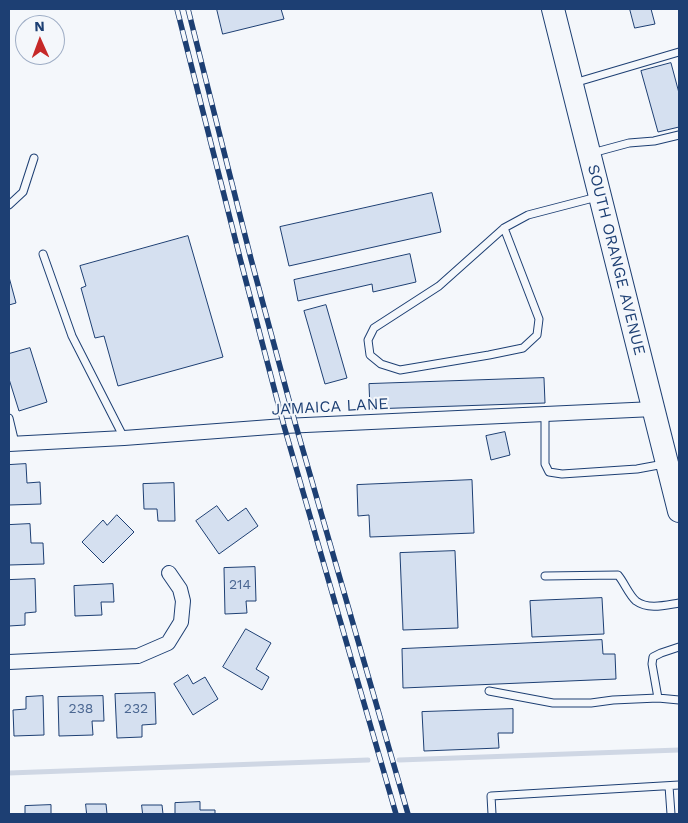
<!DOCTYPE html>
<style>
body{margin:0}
#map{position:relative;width:688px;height:823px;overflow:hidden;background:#f4f7fb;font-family:"Work Sans",sans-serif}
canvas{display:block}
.frame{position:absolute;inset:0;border:10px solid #1d3f73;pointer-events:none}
.north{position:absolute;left:15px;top:15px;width:50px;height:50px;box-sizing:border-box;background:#f4f7fb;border:1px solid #9eadc5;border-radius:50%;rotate:358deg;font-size:14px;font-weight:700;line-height:20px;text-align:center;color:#1d3f73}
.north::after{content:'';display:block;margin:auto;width:18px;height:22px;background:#c62828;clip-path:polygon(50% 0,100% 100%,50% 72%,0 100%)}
</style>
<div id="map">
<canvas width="688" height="823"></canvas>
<div class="frame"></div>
<div class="north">N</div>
</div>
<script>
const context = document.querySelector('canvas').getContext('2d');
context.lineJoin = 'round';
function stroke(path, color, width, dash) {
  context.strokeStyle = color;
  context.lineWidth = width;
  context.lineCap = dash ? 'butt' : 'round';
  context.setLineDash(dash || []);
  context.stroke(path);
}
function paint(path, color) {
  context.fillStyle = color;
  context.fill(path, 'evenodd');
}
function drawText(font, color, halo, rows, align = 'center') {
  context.font = font + ' "Work Sans",sans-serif';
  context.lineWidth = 4;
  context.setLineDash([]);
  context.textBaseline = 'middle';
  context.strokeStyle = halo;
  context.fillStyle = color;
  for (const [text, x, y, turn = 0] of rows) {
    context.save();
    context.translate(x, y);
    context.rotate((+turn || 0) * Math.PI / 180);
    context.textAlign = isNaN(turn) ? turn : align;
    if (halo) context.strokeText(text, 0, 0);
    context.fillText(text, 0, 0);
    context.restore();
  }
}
const stream = new Path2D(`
 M399 760 679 750
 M9 773 368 760`);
const building = new Path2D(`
 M217 9H281L284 19 223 34Z
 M630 9H651L655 24 635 28Z
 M671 63 679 93V127L658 132 641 71Z
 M432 193 441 232 289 266 280 227Z
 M188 236 223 357 118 386 104 336 95 338 81 288 86 286 80 266Z
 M410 254 416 282 373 292 372 284 298 301 294 280Z
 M9 277 16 303 9 305Z
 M326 305 347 378 325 384 304 311Z
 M30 348 47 402 19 411 9 379V354Z
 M544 378 545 403 370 409 369 384Z
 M505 432 510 455 491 460 486 436Z
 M26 464 27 483 40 482 41 504 9 505V465Z
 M472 480 474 533 370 537 369 515 358 516 357 485Z
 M174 483 175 521H158L157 509H144L143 484Z
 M217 506 228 521 246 508 258 526 219 554 196 521Z
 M117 515 134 532 103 563 82 542 103 520 107 525Z
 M30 524 31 543H43L44 564 9 565V525Z
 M455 551 458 628 403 630 400 553Z
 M255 567 256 601H246L247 613 225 614 224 568Z
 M35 579 36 612 25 613V625L9 626V580Z
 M113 584 114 602H101L102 615 75 616 74 586Z
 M602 598 604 634 532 637 530 601Z
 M246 629 271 643 256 669 269 677 262 690 223 667Z
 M602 640 603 654H615L616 679 403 688 402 649Z
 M188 675 193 684 205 677 218 699 193 715 174 684Z
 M155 693 156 724 142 725V737L117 738 115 694Z
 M43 696 44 735 14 736 13 710 26 709V697Z
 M103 696 104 721H92L93 735 59 736 58 697Z
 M513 709V733H498L499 748 424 751 422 712Z
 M200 802V810H215V814H175V803Z
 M86 804H106L107 814H87Z
 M51 805V814H25V806Z
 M142 805H162L163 814H143Z`);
const service = new Path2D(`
 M574 83 679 52
 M592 153 629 143 654 141 679 135
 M9 205 23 192 34 158
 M504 228 539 319 537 335 523 348 489 355 400 370 381 364 370 355 368 340 374 328 439 286 504 228 528 215 597 197
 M43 254 72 336 124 438
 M545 414V464L549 472 562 474 637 469 664 464
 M9 418 15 443
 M545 576 618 575C624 582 629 595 636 601 648 610 666 605 679 603
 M489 691 553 703H591L613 700 658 698 679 700
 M658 698 652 664 653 657 661 653 679 647
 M669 786 671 814
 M492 814 491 796 679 785`);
const minor = new Path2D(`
 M9 444 124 438 284 426 654 409
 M9 662 138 656 168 643 181 622 183 601 180 589 169 573`);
const primary = new Path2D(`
 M553 9 679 511`);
const rail = new Path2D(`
 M177 9 241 262 284 426 396 814
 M188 9 251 259 296 426 408 814`);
const numberNames = [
 ["214",240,585],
 ["238",81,709],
 ["232",136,709]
];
const streetNames = [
 ["SOUTH ORANGE AVENUE",616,260,76],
 ["JAMAICA LANE",330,407,-3]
];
stroke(stream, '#cfd7e4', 5);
paint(building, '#d5e0f0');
stroke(building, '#1d3f73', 1);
stroke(service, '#1d3f73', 9);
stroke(minor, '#1d3f73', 16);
stroke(primary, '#1d3f73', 24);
stroke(service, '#f4f7fb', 7);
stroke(minor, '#f4f7fb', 14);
stroke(primary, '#f4f7fb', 22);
stroke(rail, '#1d3f73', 5.5);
stroke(rail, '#f4f7fb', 4, [11]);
drawText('14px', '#4b6792', null, numberNames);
drawText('16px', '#1d3f73', '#f4f7fb', streetNames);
</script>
